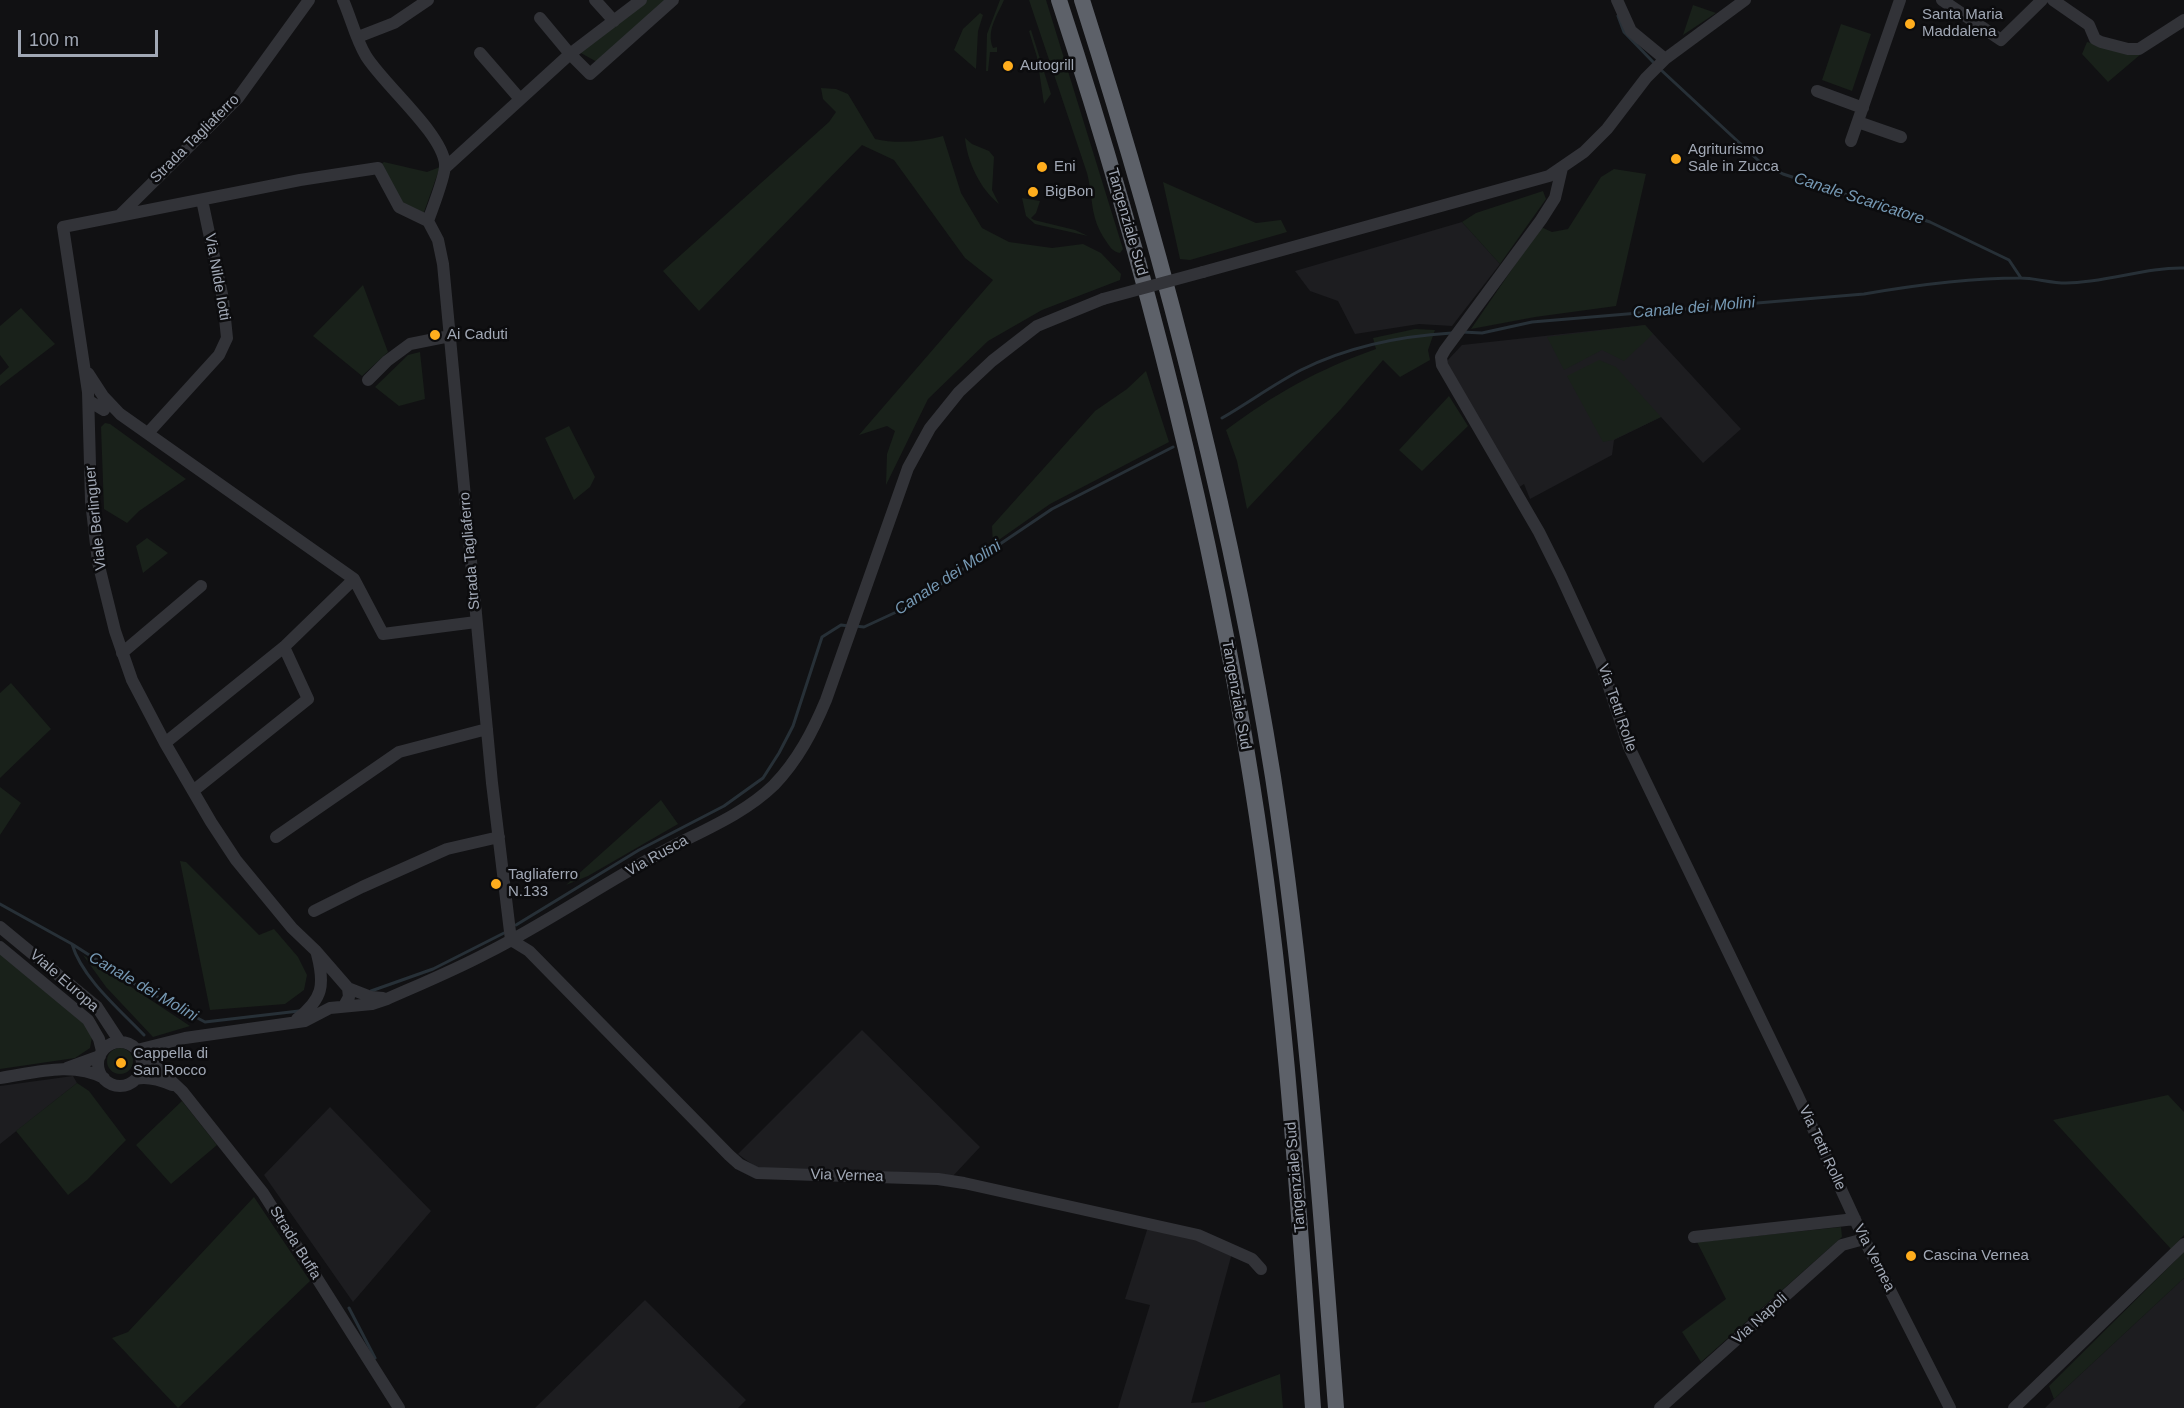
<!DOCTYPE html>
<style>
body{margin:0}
#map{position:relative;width:2184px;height:1408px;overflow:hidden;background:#111113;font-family:Helvetica,sans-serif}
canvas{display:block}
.scale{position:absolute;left:18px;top:30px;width:140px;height:27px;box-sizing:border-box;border:3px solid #a1a8b5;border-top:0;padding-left:8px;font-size:18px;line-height:21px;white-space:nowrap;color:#a1a8b5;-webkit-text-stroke:4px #0c0c0e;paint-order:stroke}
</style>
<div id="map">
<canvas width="2184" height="1408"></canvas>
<div class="scale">100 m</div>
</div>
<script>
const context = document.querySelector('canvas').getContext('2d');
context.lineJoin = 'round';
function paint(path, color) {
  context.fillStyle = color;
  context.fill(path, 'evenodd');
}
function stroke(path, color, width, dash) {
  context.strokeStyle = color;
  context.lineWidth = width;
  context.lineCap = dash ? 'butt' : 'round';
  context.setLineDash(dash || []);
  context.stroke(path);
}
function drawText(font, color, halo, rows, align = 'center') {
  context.font = font + ' Helvetica,sans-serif';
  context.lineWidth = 5;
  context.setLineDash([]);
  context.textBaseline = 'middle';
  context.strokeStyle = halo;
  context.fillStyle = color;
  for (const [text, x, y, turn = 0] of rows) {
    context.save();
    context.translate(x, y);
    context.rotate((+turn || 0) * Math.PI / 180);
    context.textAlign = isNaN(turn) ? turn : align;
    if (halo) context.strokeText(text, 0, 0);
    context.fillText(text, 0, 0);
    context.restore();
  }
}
const built = new Path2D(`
 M1462 222 1500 264 1452 326 1419 324 1355 334 1338 301 1310 291 1295 271Z
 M1645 325 1741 429 1703 463 1661 417 1614 440 1612 455 1530 499 1524 484 1518 488 1446 362 1462 345Z
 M862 1030 980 1147 953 1176 868 1170 757 1168 738 1154Z
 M73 1076 77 1083 0 1144V1086Z
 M330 1107 431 1211 353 1302 264 1175Z
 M1148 1227 1200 1241 1232 1253 1191 1403 1205 1402V1408H1118L1150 1305 1125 1299Z
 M2184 1278V1408H2045L2054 1399Z
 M645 1300 746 1400 738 1408H535Z`);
const green = new Path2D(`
 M647 0H667L599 63 579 52Z
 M1000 0H1004C997 16 986 31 993 48L997 47V52H990L988 71H986L987 34Z
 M1029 0H1046L1123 249 1120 253C1113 252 1110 247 1106 241 1089 216 1094 200 1087 173Z
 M1693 5 1716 13 1683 35Z
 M980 13 983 15 978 31 976 69 954 50 963 29Z
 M1841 24 1871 34 1852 91 1822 80Z
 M1031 30 1051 94 1044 104 1037 57 1029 31Z
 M2087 42 2141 54 2108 82 2082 54Z
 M821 88 836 89 848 94 875 139C897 144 921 142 943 136L961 193 982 228 1009 242 1052 248 1083 244 1101 253 1121 274 1120 280 1042 310 988 341 928 399 886 485 887 454 895 431 887 426 859 435 993 280 965 258 894 160 862 145 699 311 663 271 829 122 836 112 823 99Z
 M965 138 972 144 989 151 994 157 992 190 999 204C980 189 967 161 965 138Z
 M384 162 427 172 440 167 423 215 402 205 381 164Z
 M1614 169 1646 174 1616 306 1535 317 1471 329 1541 227 1552 232 1568 229 1601 177Z
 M1163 182 1256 223 1281 220 1287 232 1190 260 1180 259Z
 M1543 191 1546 199 1500 264 1462 222 1476 213Z
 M1022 198 1040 201 1036 213 1031 218 1034 220 1075 230 1088 236 1035 224 1026 216Z
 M363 285 388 352 362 376 313 336Z
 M21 308 55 344 0 386V375L9 367 0 355V326Z
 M1645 325 1653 334 1624 361 1602 350 1564 370 1547 337Z
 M1415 329 1435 330 1428 350 1430 360 1400 377 1383 360 1341 409 1247 509 1237 461 1226 430C1276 393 1317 370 1376 349L1373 338Z
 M420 352 425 399 399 406 375 387 408 355Z
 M1599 360 1616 367 1661 417 1613 440 1603 442 1567 376Z
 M1146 371 1169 442 1050 504 993 544 992 526 1095 411 1127 389Z
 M1449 396 1468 426 1422 471 1399 450Z
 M105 423 110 424 186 479 139 511 127 523 104 509 101 427Z
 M569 426 595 477 590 487 574 500 545 438Z
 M147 538 168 553 143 573 136 546Z
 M11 683 51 729 0 778V693Z
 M0 787 21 803 0 835Z
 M661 800 678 824 588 876 566 885Z
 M180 861 186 862 259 935 274 929 298 957 307 975 304 990 285 1004 210 1010Z
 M0 951 86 1022 92 1037 90 1048 75 1058 0 1069Z
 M83 955 190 1026 153 1037 106 987Z
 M107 1061a13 13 0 1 1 26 0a13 13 0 1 1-26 0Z
 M77 1083 89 1091 126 1140 87 1180 68 1195 16 1131Z
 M2168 1095 2184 1112V1235L2171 1249 2053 1120Z
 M182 1101 217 1145 171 1184 136 1145Z
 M254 1197 310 1281 178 1408 112 1338 128 1332Z
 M1841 1227 1842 1237 1701 1362 1682 1332 1726 1299 1697 1242Z
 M2184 1252V1278L2054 1399 2049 1386Z
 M1280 1374 1283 1408H1205V1402Z`);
const stream = new Path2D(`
 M1618 16 1624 32 1655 64
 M1660 69 1760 162 1783 174 1930 222 2009 260 2021 278
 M1462 332 1482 333 1532 322 1864 294C1916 285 1968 278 2020 278 2035 278 2050 283 2066 283 2106 283 2146 267 2184 268
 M1222 418C1248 403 1274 384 1301 370 1347 347 1401 336 1452 333
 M855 626 864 627 905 608 1052 509 1173 447
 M0 904 72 944 141 988 205 1022 299 1011
 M516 925 639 850 724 806 763 778 779 753 793 726 822 637 841 625 849 626
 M72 944C82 978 120 1010 144 1035
 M371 991 433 969 504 933
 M349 1308 375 1358`);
const minor = new Path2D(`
 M343 0C351 18 356 40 366 56 384 85 442 133 445 164 446 175 432 209 428 221L438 240 443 264 492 783 511 940
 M595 0 614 21
 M641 0 570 54 590 74 673 0
 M1617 0 1631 31 1665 59
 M1942 0 2001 40 2042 0
 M2053 0 2089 25 2095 39 2101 42 2128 49H2139L2184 20
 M358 37 394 23 428 0
 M480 53 520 99
 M1817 91 1863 108
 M1858 122 1901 137
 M1851 141 1900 0
 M446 167 570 54 540 18
 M1562 168 1555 198 1541 220 1445 350 1441 357 1442 365 1539 532 1561 576 1601 663 1629 747 1797 1094 1864 1239 1950 1408
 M119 216 238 98 309 0
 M1203 272 1549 176 1584 152 1607 129 1646 78 1665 59 1745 0
 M88 373 103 396 120 414 354 579 383 634 476 622
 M368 380 387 361 410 344 450 336
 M89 401 104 410
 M148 433 219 355 227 338 223 299 202 200
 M122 653 201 586
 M165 743 284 647 354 579
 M193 791 308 699 284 647
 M276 837 399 752 487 729
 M314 911 362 887 447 849 499 837
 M0 927 97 1007 120 1042
 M511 940 529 951 729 1155 739 1164 757 1173 938 1179 964 1183 1198 1235 1252 1259 1261 1269
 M0 947 88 1020 99 1039 102 1051
 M348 988 371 997 383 998
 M344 1006 349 997 348 988 315 950 292 928 236 860 211 822 165 743 132 680 115 631 98 562 91 501 88 392 63 227 300 180 378 168 399 207 428 221
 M297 1019C323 999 325 985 317 954
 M98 1064a22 22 0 1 1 44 0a22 22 0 1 1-44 0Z
 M137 1050 185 1038 305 1021 330 1008 372 1004 387 999C421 984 455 970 487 953 544 924 597 888 653 857 693 834 740 818 774 785 798 760 813 731 826 700L908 468 930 428 959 392 992 361 1037 326 1103 299
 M142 1060H149L182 1091 263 1193 399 1408
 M67 1068 100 1056
 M0 1078C34 1073 72 1061 104 1078
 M136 1079C148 1076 160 1080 172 1085
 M1694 1237 1855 1219
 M1660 1408 1842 1245 1864 1239
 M2014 1408 2184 1244`);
const highway = new Path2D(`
 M1059 0C1143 256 1210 518 1252 784 1285 990 1298 1199 1313 1408
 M1082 0C1163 254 1231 513 1273 777 1305 986 1320 1197 1336 1408`);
const minorBridge = new Path2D(`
 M1103 299 1203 272`);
const markers = [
 [1910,24,6,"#ffad1d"],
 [1008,66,6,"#ffad1d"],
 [1676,159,6,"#ffad1d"],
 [1042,167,6,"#ffad1d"],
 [1033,192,6,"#ffad1d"],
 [435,335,6,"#ffad1d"],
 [496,884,6,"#ffad1d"],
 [121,1063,6,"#ffad1d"],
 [1911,1256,6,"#ffad1d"]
];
const poiNames = [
 ["Santa Maria",1922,15],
 ["Maddalena",1922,32],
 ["Autogrill",1020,66],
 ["Agriturismo",1688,150],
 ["Sale in Zucca",1688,167],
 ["Eni",1054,167],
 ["BigBon",1045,192],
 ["Ai Caduti",447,335],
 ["Tagliaferro",508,875],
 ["N.133",508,892],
 ["Cappella di",133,1054],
 ["San Rocco",133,1071],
 ["Cascina Vernea",1923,1256]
];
const streetNames = [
 ["Strada Tagliaferro",195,139,-45],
 ["Tangenziale Sud",1127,222,74],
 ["Via Nilde Iotti",217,277,80],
 ["Viale Berlinguer",96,518,-96],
 ["Strada Tagliaferro",470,551,-95],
 ["Tangenziale Sud",1236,695,80],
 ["Via Tetti Rolle",1617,708,71],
 ["Via Rusca",657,856,-29],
 ["Viale Europa",64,981,41],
 ["Via Tetti Rolle",1822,1148,65],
 ["Via Vernea",847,1176,2],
 ["Tangenziale Sud",1296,1177,-95],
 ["Strada Buffa",295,1243,58],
 ["Via Vernea",1874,1258,63],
 ["Via Napoli",1760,1319,-42]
];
const waterNames = [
 ["Canale Scaricatore",1859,199,18],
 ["Canale dei Molini",1694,308,-5],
 ["Canale dei Molini",948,578,-33],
 ["Canale dei Molini",143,987,30]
];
paint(built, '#1d1d20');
paint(green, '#19211a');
stroke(stream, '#273037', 3);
stroke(minor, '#323338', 12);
stroke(highway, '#5d6169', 16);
stroke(minorBridge, '#323338', 12);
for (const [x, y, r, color] of markers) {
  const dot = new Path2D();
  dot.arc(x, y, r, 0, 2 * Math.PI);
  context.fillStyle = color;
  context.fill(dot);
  stroke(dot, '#0c0c0e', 2);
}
drawText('15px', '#a1a8b5', '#0c0c0e', poiNames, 'left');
drawText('15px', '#a1a8b5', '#0c0c0e', streetNames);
drawText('italic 16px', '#7598b3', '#0c0c0e', waterNames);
</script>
